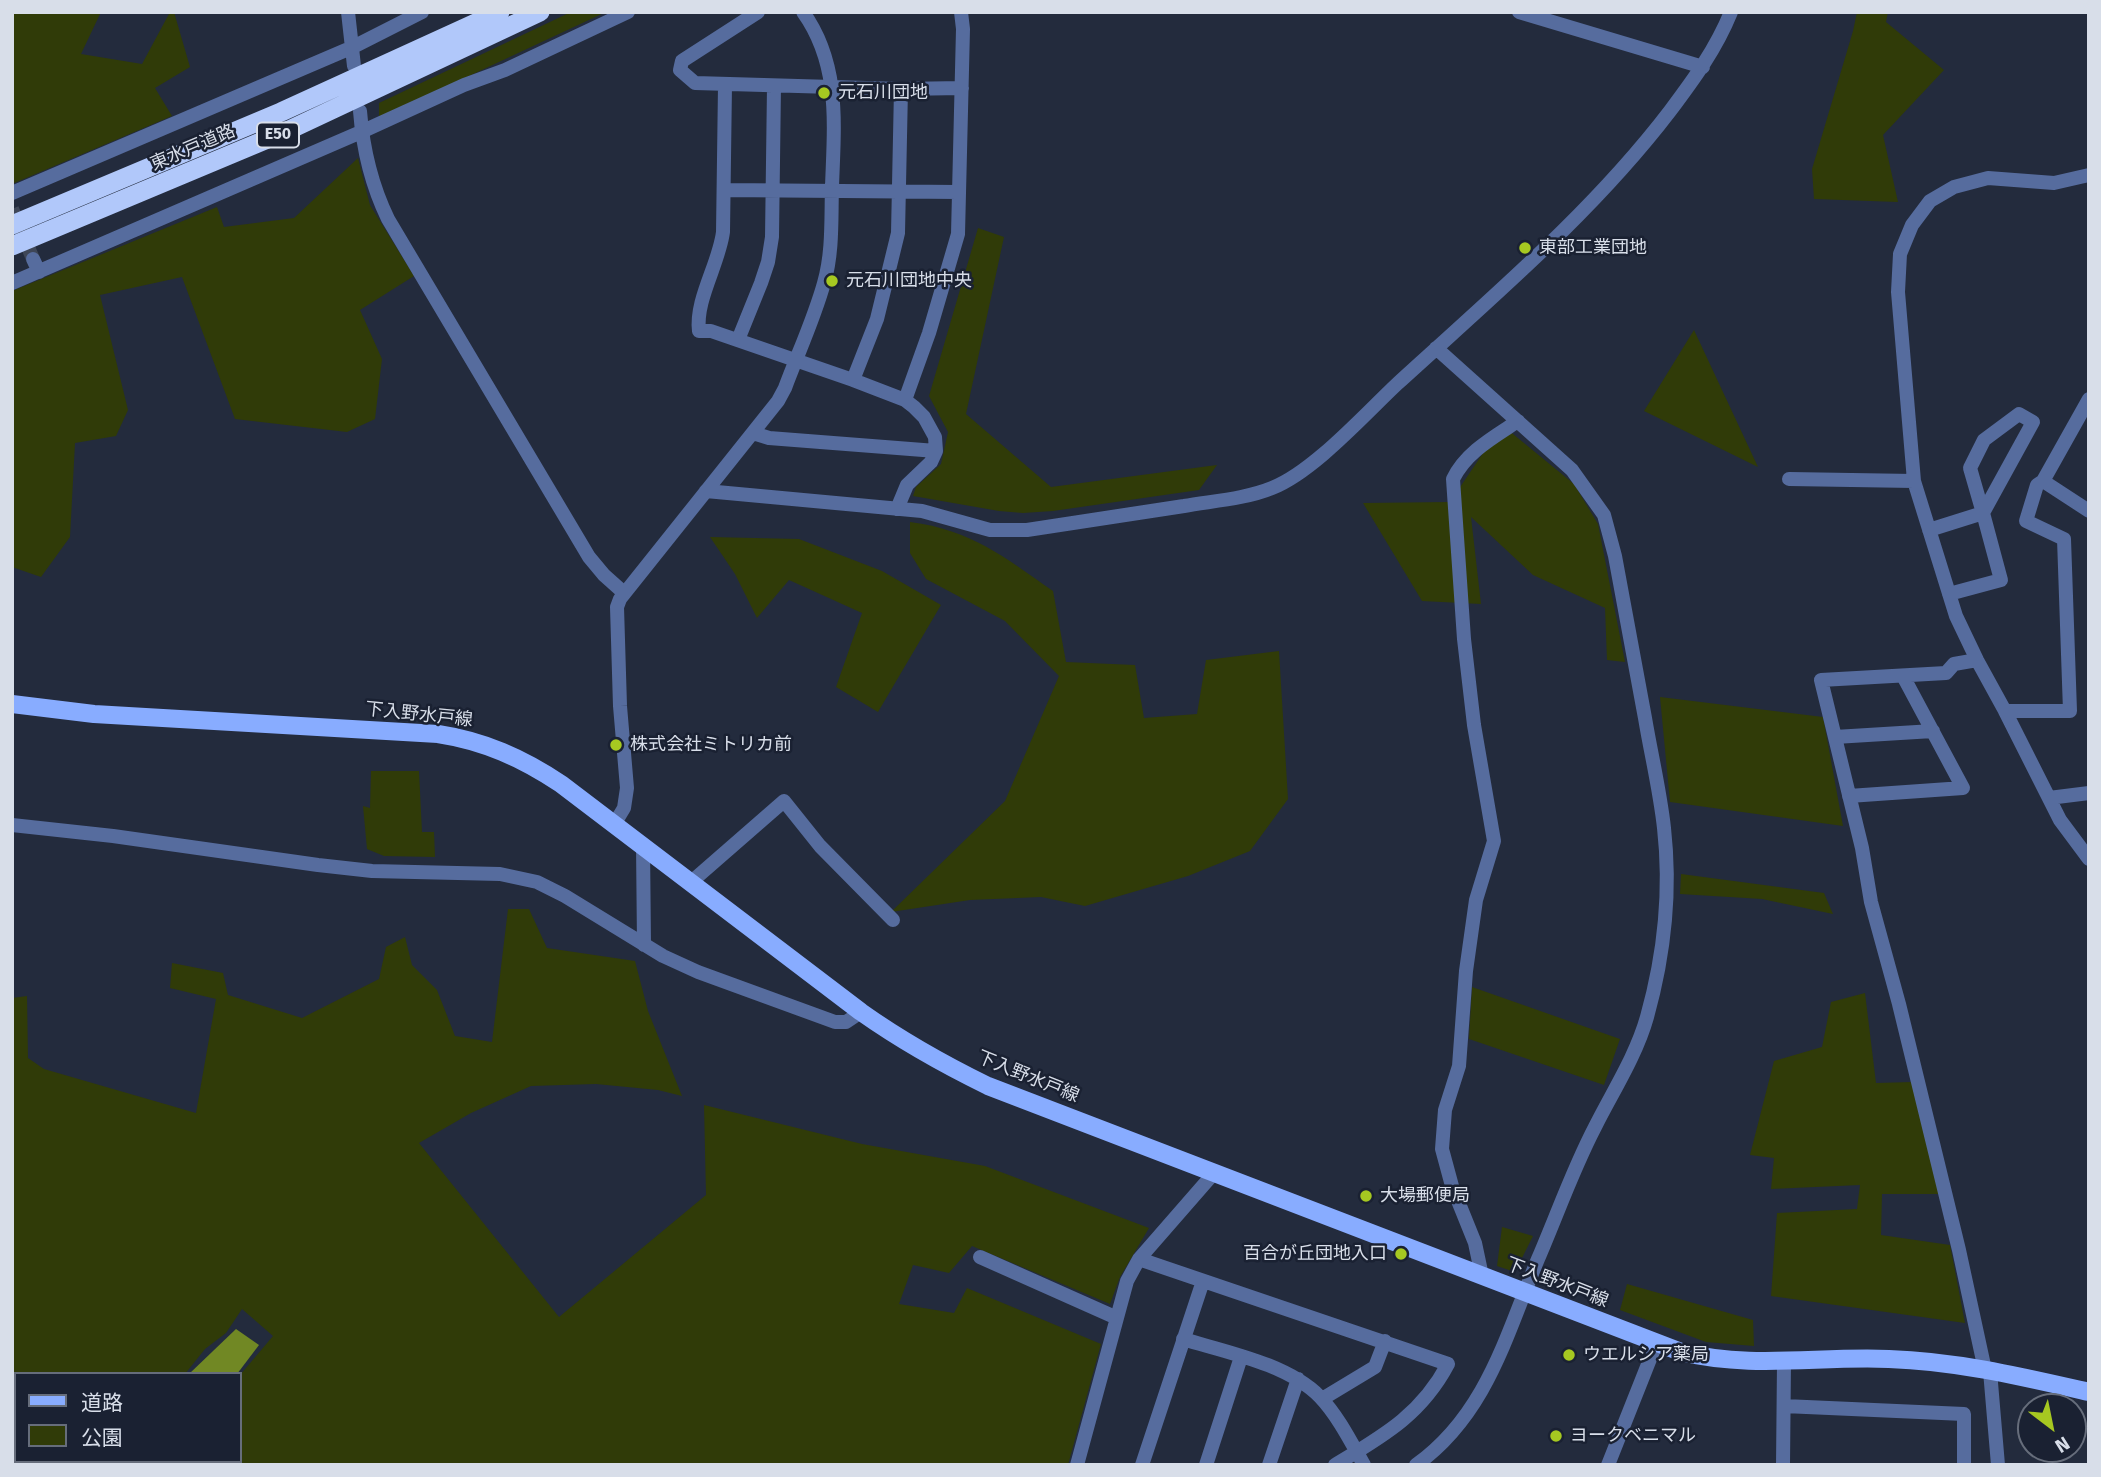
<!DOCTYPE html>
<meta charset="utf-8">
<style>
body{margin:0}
#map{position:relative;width:2101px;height:1477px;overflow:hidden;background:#232b3d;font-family:"Fira Sans","Noto Sans JP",sans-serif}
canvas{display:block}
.frame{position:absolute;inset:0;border:14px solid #d8dee9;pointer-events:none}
.legend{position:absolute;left:14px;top:1372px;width:228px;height:91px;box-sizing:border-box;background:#1a2132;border:2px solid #666d7b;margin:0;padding:9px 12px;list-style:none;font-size:21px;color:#d8dee9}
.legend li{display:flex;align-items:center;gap:14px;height:35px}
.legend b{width:35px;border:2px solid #666d7b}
.north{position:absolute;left:2017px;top:1393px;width:70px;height:70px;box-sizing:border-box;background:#1a2132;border:2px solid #666d7b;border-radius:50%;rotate:148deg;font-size:19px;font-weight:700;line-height:28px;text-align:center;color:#d8dee9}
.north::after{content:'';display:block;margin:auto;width:24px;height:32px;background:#a6c821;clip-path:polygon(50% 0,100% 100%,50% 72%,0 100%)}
</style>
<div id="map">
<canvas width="2101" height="1477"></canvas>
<div class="frame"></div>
<ul class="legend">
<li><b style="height:9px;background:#88acff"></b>道路</li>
<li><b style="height:19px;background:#303b08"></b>公園</li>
</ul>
<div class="north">N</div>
</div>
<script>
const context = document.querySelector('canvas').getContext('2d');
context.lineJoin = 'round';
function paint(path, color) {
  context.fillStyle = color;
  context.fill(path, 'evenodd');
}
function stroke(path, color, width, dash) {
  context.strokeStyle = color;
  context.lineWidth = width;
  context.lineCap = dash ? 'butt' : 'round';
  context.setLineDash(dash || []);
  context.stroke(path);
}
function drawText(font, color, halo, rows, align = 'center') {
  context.font = font + ' "Fira Sans","Noto Sans JP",sans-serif';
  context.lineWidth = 5;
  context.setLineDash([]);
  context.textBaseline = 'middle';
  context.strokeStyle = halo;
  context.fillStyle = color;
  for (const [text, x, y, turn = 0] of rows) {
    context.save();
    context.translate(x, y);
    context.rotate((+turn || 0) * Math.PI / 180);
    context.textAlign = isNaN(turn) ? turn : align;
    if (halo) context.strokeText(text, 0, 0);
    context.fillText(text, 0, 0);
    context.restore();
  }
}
const green = new Path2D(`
 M12 12H101L81 54 142 64 170 12H174L190 67 155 88 172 116 12 184Z
 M571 12H606L379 118V103Z
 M1857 12H1888L1886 22 1944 70 1883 135 1898 202 1814 199 1812 169 1853 31Z
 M358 158 370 205 414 276 360 310 382 359 375 419 347 432 235 419 182 277 100 295 128 410 116 436 75 443 70 537 41 577 12 567V291L217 207 224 227 294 218Z
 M978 228 1004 237 966 414 1051 487 1217 465 1199 490 1053 511 1023 513 999 511 913 496 916 487 941 464 948 432 929 396Z
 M1694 330 1758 467 1644 411Z
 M1502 425 1574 484 1598 524 1625 662 1607 660 1605 608 1533 575 1471 517 1481 604 1422 601 1363 503 1450 502Z
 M910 522C972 530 1004 557 1053 591L1066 662 1135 665 1144 718 1197 714 1206 660 1279 651 1288 799 1250 851 1188 876 1085 906 1041 897 970 900 891 912 1005 801 1059 676 1005 621 926 579 910 553Z
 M710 537 799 539 882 571 941 605 878 712 836 687 862 613 789 580 757 618 735 574Z
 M1660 697 1823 717 1843 826 1670 802Z
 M371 771H419L422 832H434L435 857 384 856 367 849 363 806 370 808Z
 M1681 874 1824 893 1833 914 1762 899 1680 894Z
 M508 909H529L547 948 635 961 648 1011 682 1096 658 1090 596 1084 531 1086 471 1113 419 1143 559 1317 706 1195 704 1105 862 1144 985 1166 1149 1228 1120 1277 1110 1304 972 1246 949 1273 913 1265 899 1304 954 1313 967 1288 1101 1344 1068 1465H200L202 1461H240V1375L273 1336 242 1309 226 1333 205 1349 185 1374H16V1459H12V998L27 996 28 1058 44 1069 196 1113 216 999 170 988 172 963 223 973 228 995 302 1018 379 979 386 947 405 937 412 965 437 990 455 1036 492 1042Z
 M1472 987 1620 1039 1604 1085 1469 1039Z
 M1865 993 1876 1083 1913 1082 1940 1194H1882L1881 1235 1950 1245 1965 1323 1771 1296 1777 1213 1857 1209 1860 1185 1771 1189 1774 1158 1750 1155 1774 1061 1822 1047 1831 1002Z
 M1502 1227 1533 1236 1515 1272 1497 1266Z
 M1627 1284 1753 1320 1754 1346 1706 1342 1620 1310Z`);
const water = new Path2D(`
 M236 1329 259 1345 237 1374H189Z`);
const minorTunnel = new Path2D(`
 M12 209 33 259`);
const minor = new Path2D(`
 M348 12 354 66
 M758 12 682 61 680 70 695 83 901 89 962 88
 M1519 12 1703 67
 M725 85 723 232C719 264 695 300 699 331H711L853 380 905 400 914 407 924 417 935 437 936 451 931 462 907 485 897 509
 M360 111C363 150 371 184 388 219L589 557 604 575 623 592
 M2089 175 2054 183 1988 178 1954 187 1930 201 1912 225 1900 254 1898 292 1914 481 1956 616 1977 660 2005 711 2060 820 2089 859
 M724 190 958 192
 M12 193 353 47 422 12
 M33 259 39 272
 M12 283 361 132 464 85 505 70 628 12
 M738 340 761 283 768 262 772 237 774 86
 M853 380 877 319 898 233 901 89
 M2089 399 2043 481 2089 511
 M905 400 929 333 958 234 963 29 961 12
 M2019 414 2033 422 1983 513 1970 468 1984 440Z
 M753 433 769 438 936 451
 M1789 479 1914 481
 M706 491 922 511 990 530H1027C1079 522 1131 514 1184 506 1212 501 1245 499 1272 488 1313 472 1364 415 1397 384 1492 297 1592 213 1670 111 1694 79 1716 49 1731 12
 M1929 530 1983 513 2001 580 1949 594
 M1977 660 1954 664 1946 673 1821 680 1862 848 1871 902 1899 1004 1959 1250 1985 1370
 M2005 711H2070L2064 539 2026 521 2037 485 2043 481
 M1835 737 1933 731
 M1849 796 1963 788 1903 676
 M2049 798 2089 793
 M615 823 624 808 627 788 620 706 617 607 620 599 778 401 785 388C798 353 814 319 824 283 833 252 831 219 832 187 834 126 841 65 803 12
 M12 825 113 836 318 865 372 871 500 874 537 882 565 896 663 956 698 972 835 1022H846L861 1012
 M643 845 644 945
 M690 883 784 801 820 846 893 920
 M980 1257 1117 1318
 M1139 1259 1448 1364C1421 1415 1383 1436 1335 1465
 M1482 1276 1475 1243 1452 1186 1442 1149 1445 1110 1459 1066 1466 971 1476 900 1494 841 1474 725 1464 639 1453 479C1466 452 1494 437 1518 421
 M1183 1339C1226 1352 1288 1364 1320 1397 1338 1416 1351 1442 1364 1465
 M1990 1371 1998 1465
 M1322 1399 1375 1367 1385 1341
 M1784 1406 1964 1414V1465
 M1077 1465 1127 1281 1139 1259 1214 1173
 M1142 1465 1203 1281
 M1206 1465 1241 1357
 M1269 1465 1298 1379
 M1416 1465C1487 1414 1506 1335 1538 1259 1557 1215 1573 1169 1595 1127 1613 1091 1636 1056 1647 1017 1664 956 1671 890 1664 828 1660 791 1651 754 1645 718 1635 664 1625 610 1615 556L1604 515 1572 470 1436 348
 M1608 1465 1656 1344
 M1783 1465 1784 1362`);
const major = new Path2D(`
 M12 704 94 714 438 734C484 741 522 758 561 784L861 1012C902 1041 943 1064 988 1086L1681 1352C1752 1369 1817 1356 1889 1359 1956 1361 2023 1377 2089 1392`);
const highway = new Path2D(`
 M12 225 281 112 500 12
 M12 246 289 130 540 12`);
const markers = [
 [824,93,7,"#a6c821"],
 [1525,248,7,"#a6c821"],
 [832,281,7,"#a6c821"],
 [616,745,7,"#a6c821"],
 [1366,1196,7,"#a6c821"],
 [1401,1254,7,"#a6c821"],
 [1569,1355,7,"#a6c821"],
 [1556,1436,7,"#a6c821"]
];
const shields = [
 [278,135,42]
];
const shieldNames = [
 ["E50",278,135]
];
const poiNames = [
 ["元石川団地",838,93],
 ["東部工業団地",1539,248],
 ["元石川団地中央",846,281],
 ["株式会社ミトリカ前",630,745],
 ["大場郵便局",1380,1196],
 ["百合が丘団地入口",1387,1254,"right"],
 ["ウエルシア薬局",1583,1355],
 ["ヨークベニマル",1570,1436]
];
const streetNames = [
 ["東水戸道路",193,148,-23],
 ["下入野水戸線",419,715,6],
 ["下入野水戸線",1028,1077,22],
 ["下入野水戸線",1557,1283,21]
];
paint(green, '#303b08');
paint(water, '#718824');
stroke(minorTunnel, '#3e4657', 14, [14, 7]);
stroke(minor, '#566c9e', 14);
stroke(major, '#88acff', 18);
stroke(highway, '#b1c8fa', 19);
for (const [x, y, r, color] of markers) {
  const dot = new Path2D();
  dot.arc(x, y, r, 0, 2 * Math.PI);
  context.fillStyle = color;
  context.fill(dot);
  stroke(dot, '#1a2132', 2.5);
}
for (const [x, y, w] of shields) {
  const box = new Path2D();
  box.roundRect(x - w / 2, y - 12.5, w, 25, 5);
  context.fillStyle = '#1a2132';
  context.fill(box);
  stroke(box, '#d8dee9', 2);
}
drawText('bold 16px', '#d8dee9', null, shieldNames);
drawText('18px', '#d8dee9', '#1a2132', poiNames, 'left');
drawText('18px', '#d8dee9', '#1a2132', streetNames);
</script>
